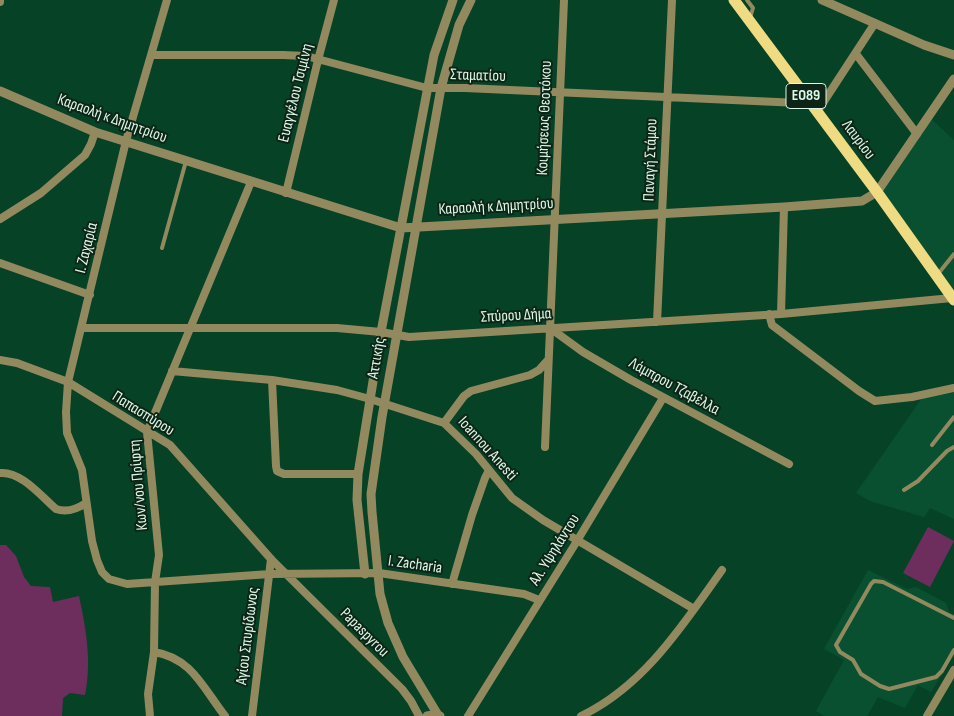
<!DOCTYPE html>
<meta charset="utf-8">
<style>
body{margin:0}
canvas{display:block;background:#054226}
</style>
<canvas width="954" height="716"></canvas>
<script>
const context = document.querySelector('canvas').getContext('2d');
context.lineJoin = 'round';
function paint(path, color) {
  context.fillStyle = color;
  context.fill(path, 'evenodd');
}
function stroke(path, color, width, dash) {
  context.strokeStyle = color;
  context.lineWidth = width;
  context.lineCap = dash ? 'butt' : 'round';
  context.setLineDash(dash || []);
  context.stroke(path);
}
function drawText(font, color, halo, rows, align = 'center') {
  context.font = font + ' "Sofia Sans Condensed",sans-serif';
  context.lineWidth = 4;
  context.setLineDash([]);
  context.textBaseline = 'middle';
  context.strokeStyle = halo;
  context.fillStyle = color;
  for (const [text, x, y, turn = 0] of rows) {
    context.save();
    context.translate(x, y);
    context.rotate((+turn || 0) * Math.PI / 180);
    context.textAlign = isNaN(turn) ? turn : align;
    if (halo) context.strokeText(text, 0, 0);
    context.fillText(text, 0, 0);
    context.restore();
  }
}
const built = new Path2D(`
 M931 119 954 140V292L882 192Z
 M954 393V519L930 508 924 517 870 501 856 493 922 398Z
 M868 570 907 589 916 587 946 603 949 612 954 614V655L931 692 918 685 905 708 878 697 867 716H825L816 711 844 660 824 649Z`);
const green = new Path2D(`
 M928 527 954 541 930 587 903 573Z
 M0 545H6L16 556 24 577 31 586 50 587 53 602 79 596C86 629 92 661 85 695L70 693 63 698 62 716H0Z`);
const service = new Path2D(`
 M747 0 753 8 750 18
 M162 248 186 161
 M938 274 954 254
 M932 445 954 417
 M904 490 918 481 947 451 954 447
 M954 618 883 582 874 581 871 584 836 645 840 652 853 660 861 674 880 686 889 689 936 677 942 671 954 650`);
const minor = new Path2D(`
 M167 0 126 141 68 382 66 412 67 433 82 470 92 541 97 560 102 572 109 579 127 584 270 574 379 573 524 594 539 600
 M0 2V0
 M856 54 917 134
 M151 55H283L306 56 427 88H465L799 103 808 99
 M817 112 875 23
 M286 193 318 60 334 0
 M0 219 41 193 85 155 91 144 95 132
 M0 263 90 295
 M769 314 772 325 859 391 875 401 912 397 954 388
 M781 314 784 207
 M657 322 672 0
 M81 328H337L381 332 409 337 781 314 952 298
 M550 328 583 352 631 380 789 464
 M0 360 17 363 68 382 170 445 271 559 402 689 411 701 419 716
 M172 371 272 380 337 390 370 399 444 423 476 454 512 498 543 520 694 609
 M272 380 276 466 277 471 284 474H358
 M444 423 464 396 471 391 530 375 539 370 548 360
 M545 447 564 0
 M0 473C21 471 41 496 56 509 67 513 77 509 86 503
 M452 584 472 515 485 478 489 470
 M154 652C192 658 203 688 225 716
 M150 716 148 694 154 652 155 582 159 555 147 432 251 182
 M252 716 271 559
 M468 716 577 541 663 398
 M581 716C644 686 683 625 722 570
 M927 716 954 670`);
const tertiary = new Path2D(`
 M822 0 924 45 954 55
 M0 91 95 132 401 228 784 207 862 201 877 192 954 79
 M365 574 357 500 358 474 381 332 434 55 453 0
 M438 715 403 657 388 623 380 594 372 512 371 494 382 417 441 88 459 25 471 0
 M427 716 433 715 440 716`);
const primary = new Path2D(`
 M734 0 877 192 954 300`);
const shields = [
 [806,96,40]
];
const shieldNames = [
 ["ΕΟ89",806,96]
];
const streetNames = [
 ["Σταματίου",478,76,2],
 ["Ευαγγέλου Τσιμίνη",296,93,-76],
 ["Κοιμήσεως Θεοτόκου",545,118,-88],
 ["Καραολή κ Δημητρίου",112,119,20],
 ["Λαυρίου",858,140,53],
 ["Παναγή Στάμου",651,160,-88],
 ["Καραολή κ Δημητρίου",496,207,-3],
 ["Ι. Ζαχαρία",87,248,-76],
 ["Σπύρου Δήμα",516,316,-3],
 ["Αττικής",377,358,-80],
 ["Λάμπρου Τζαβέλλα",674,387,29],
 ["Παπασπύρου",143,414,32],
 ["Ioannou Anesti",487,449,48],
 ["Κων/νου Πρίφτη",139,485,-95],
 ["Αλ. Υψηλάντου",555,550,-58],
 ["I. Zacharia",415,565,8],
 ["Papaspyrou",364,633,45],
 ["Αγίου Σπυρίδωνος",248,636,-83]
];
paint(built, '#095031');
paint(green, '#6d2e5e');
stroke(service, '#92895f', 4);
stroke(minor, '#92895f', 8);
stroke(tertiary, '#92895f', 9);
stroke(primary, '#efdb81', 11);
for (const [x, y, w] of shields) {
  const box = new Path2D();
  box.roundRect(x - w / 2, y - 12.5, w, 25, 4);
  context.fillStyle = '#0d2417';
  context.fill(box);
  stroke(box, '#dcf8e6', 1);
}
drawText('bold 15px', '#dcf8e6', null, shieldNames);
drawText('16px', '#dcf8e6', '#0d2417', streetNames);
</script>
